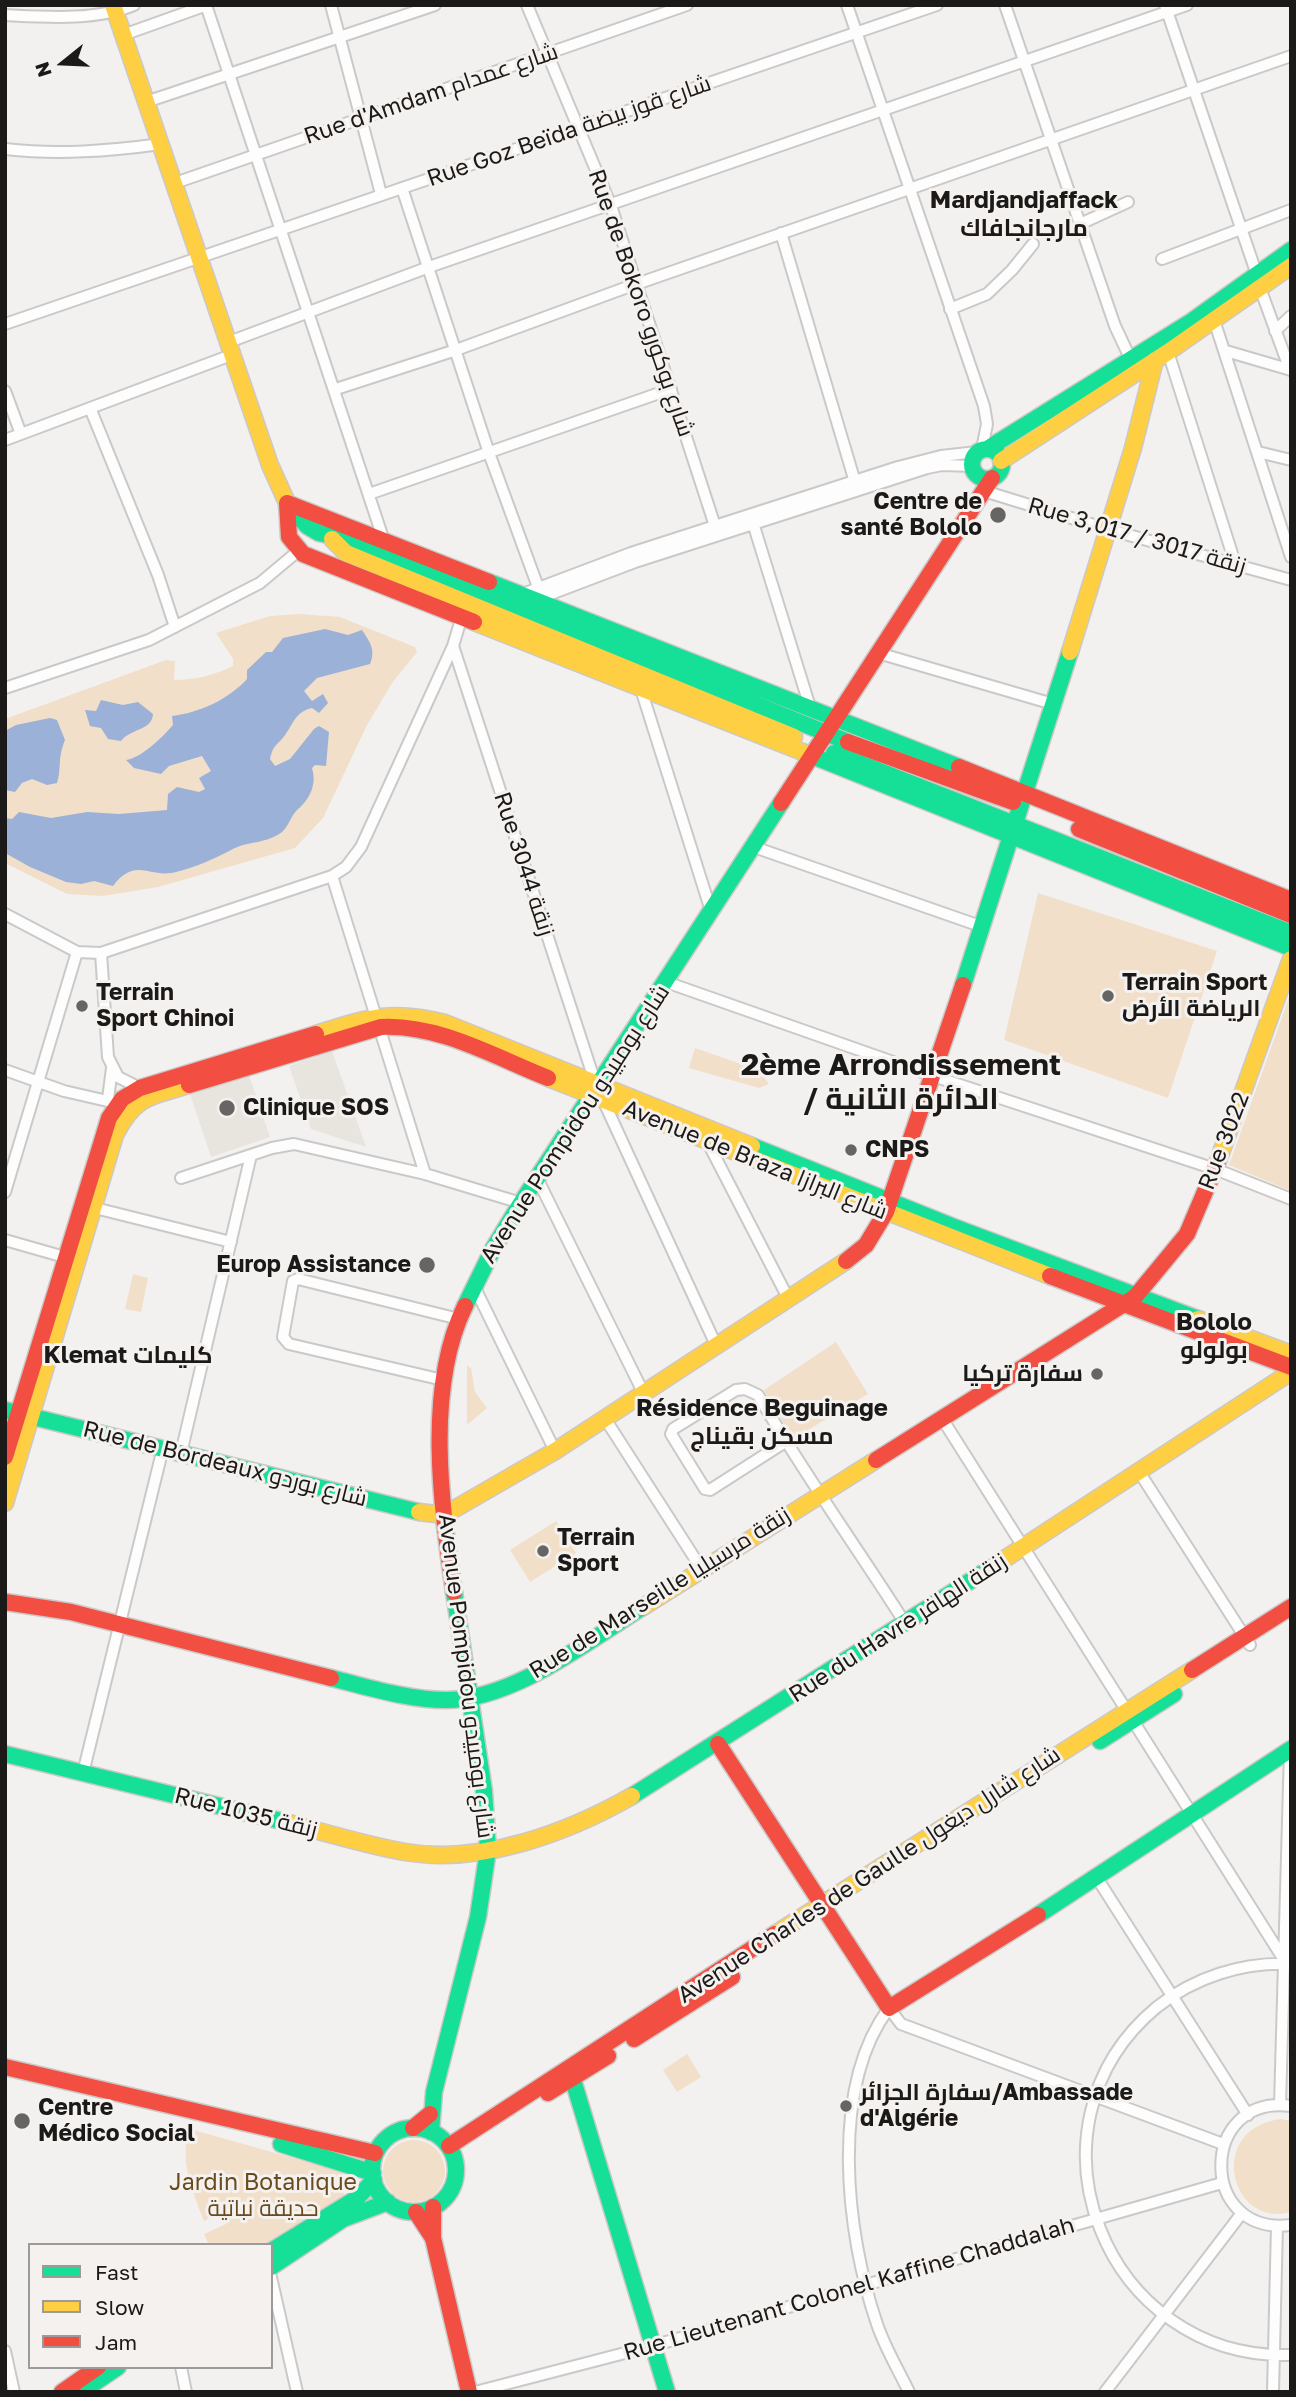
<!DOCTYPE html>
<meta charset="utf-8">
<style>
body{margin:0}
#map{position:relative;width:1296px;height:2397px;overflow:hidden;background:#f3f1ef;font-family:"Golos Text",sans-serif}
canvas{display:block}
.frame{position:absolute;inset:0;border:7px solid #1b1a19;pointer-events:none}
.legend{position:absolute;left:28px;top:2243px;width:245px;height:126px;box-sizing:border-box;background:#f4f1ee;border:2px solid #9d9b99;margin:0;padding:9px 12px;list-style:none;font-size:21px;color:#1b1a19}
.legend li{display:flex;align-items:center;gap:14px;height:35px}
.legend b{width:35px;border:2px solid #9d9b99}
.north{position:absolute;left:28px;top:28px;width:70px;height:70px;-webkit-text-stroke:5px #f4f1ee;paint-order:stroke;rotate:252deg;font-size:19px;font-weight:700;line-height:28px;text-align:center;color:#1b1a19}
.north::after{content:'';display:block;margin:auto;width:24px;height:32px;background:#1b1a19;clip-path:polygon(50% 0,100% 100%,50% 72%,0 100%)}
</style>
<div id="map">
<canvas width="1296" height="2397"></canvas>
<div class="frame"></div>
<ul class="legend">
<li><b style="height:9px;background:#16e098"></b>Fast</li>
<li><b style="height:9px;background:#ffcf43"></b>Slow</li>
<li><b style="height:9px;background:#f24e42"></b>Jam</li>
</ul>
<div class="north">N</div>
</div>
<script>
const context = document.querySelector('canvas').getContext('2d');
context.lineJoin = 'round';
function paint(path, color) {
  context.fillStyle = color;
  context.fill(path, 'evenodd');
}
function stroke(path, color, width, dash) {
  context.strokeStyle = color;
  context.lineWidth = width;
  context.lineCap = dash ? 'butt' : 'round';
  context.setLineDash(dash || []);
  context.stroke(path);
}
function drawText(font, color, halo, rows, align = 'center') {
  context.font = font + ' "Golos Text",Cairo,sans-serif';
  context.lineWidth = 6;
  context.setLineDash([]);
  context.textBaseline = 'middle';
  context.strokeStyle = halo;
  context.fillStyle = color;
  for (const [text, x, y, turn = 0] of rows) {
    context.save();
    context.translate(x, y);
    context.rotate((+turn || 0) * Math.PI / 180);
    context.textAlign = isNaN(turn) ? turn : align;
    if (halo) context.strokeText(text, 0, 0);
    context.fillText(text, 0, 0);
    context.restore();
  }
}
const built = new Path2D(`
 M332 1051 366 1147 311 1129 289 1066Z
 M249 1075 270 1137 211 1157 190 1094Z`);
const green = new Path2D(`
 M299 614 340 617 415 647 417 652 392 683 367 725 323 818 295 848 158 887 103 896 67 894 5 863V719L166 660 175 661 174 680C195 680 214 675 233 666V659L216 633 270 616Z
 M1038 893 1217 951 1168 1098 1004 1040Z
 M1291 992V1191L1229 1165Z
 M695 1048 758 1070 769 1084 759 1088 689 1068Z
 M133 1274 148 1278 141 1312 125 1309Z
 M836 1342 868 1394 793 1439 764 1390Z
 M467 1365 471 1368 475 1392 487 1408 467 1425Z
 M556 1521 576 1553 530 1582 510 1550Z
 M687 2054 701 2077 677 2092 663 2070Z
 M1280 2119 1291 2121V2212C1231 2229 1205 2130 1280 2119Z
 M190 2129 343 2172 344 2196 270 2245H209L204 2234 226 2224 221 2212 204 2221C193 2192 178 2159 190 2129Z
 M383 2171a31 31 0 1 1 62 0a31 31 0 1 1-62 0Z`);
const water = new Path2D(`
 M325 629 348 635 362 630C370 642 376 650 370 664L317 678 304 691 312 701 323 694 328 703 319 713 312 708C295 712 294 723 285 735 277 746 274 743 270 759L275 766 290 759 314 729 319 726 329 732 326 766 315 765 312 768C317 785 310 799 297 810 291 816 288 827 282 832 267 844 246 841 231 850 214 859 196 867 176 872 149 879 136 856 113 886L94 881 81 884 66 882 30 867 5 853V818L12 819 19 812 51 818 87 812 119 814 167 810 168 794 177 787 199 792 205 789 199 778 211 771 202 756 169 766 161 774 134 768 126 760C141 758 163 737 173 725L172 716C199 713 229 699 247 679V670L266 652H272L283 638Z
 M101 700 123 705 138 702 153 714C152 731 131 728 121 741L108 739 101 728 90 726 85 710 96 711Z
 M50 718 57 720 65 740C57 760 62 767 57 783L47 785 32 779 22 783 15 792 5 790V731L16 725Z`);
const street = new Path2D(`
 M206 5 383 538
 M331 5 381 194
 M527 5 611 206 715 526
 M847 5 984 406 987 424 982 449
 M1005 5 1115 326 1131 360
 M1165 5 1257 275
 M5 15C45 17 96 21 134 5
 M123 35 207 5
 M146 102 435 5
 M5 149C58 155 109 151 161 144
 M175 183 687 5
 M402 188 489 453 538 587
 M1080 224 1128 202
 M781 233 855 482
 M1162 259 1291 210
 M1260 288 1290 370
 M950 309 987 294 1012 270 1033 244
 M1214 320 1291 557
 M5 324 937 5
 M1275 331 1291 316
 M229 342 429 267 1187 5
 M1226 351 1291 370
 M1168 352 1236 566
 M336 389 456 350 625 288 1291 56
 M5 391 21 434
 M90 408 158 575 175 627
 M5 440 234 354
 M1258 452 1291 460
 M984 491 1107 529 1291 580
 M369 494 671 389
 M753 523 810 707
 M520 595 631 553 898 467 941 456 977 452
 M535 600 635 562 927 468 942 465 972 466
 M453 646 596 1085
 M878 653 1053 704
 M640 686 711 911
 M5 688 149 640 260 583 297 552
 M754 847 983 927
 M332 876 425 1174
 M5 914 77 952 101 953 332 876 346 867 361 847 453 646 462 616
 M101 953 108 1057 118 1077 140 1088
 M666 982 933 1076 1215 1169 1291 1199
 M5 1070 64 1091 125 1105
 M108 1099 112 1068
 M603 1100 716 1345
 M707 1141 788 1298
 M181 1178 272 1148 294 1144 425 1174 521 1203
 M538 1180 643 1392
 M5 1192 77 952
 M95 1208 231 1242
 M5 1240 68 1258
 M474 1286 555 1451
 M443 1380 289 1344 283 1337 293 1281 298 1279 459 1319
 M604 1417 701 1568
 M943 1420 1286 1963
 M785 1442 710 1490 705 1489 671 1434 673 1429 736 1390 745 1389 758 1395C804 1474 856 1546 905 1623
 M181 1453 251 1155
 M1138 1470 1250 1645
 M83 1773 163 1448
 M1097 1878 1248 2115
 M1291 1964C1242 1962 1195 1977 1157 2007 1012 2127 1105 2361 1291 2355
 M1280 2105 1290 1750
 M1291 2106C1199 2093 1197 2237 1291 2225
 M271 2277 297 2392
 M5 2351 14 2392
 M181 2367 186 2392
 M475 2392 652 2346 1222 2183
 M909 2392C898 2369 885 2348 877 2324 846 2234 829 2088 889 2008L901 2024 1223 2144
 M1105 2392 1242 2213
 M1273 2392 1277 2226`);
const fast = new Path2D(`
 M987 449 1192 321 1291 250
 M972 464a15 15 0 1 1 30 0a15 15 0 1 1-30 0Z
 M288 505 307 526 319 533 350 540 433 573 848 742
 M489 582 959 767
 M805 753 1291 948
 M834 753 1291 933
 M963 985 1070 652
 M752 1146 954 1227 1198 1319
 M465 1306 493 1249 521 1203 781 803
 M5 1410 419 1512
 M331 1678C368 1687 408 1700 446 1700 513 1700 588 1641 643 1607
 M1100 1741 1174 1694
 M5 1754 285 1822
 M632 1796 1000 1562
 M1038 1915 1291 1749
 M570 2070 667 2392
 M372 2170a42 42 0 1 1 84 0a42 42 0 1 1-84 0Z
 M431 2132 434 2092 478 1917 488 1850 484 1791 454 1592
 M281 2144 373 2173
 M271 2251 357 2198 374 2180
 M271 2267 343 2219 388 2202
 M81 2392 118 2367`);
const slow = new Path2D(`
 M113 5 270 465 288 505
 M1001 461 1168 352 1291 266
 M332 539 346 553 794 737
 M474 622 805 753
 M1070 652 1133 448 1155 360
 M316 1034C367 1018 391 1009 445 1023L752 1146
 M548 1078 1050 1276
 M1218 1161 1291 959
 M1198 1319 1291 1354
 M5 1503 115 1135C135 1096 149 1097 189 1085
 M419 1512 444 1515 555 1451 846 1261
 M1000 1562 1291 1372
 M643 1607 876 1460
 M285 1822C324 1832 365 1845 405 1852 481 1865 567 1833 632 1796
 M775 1934 1192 1670`);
const jam = new Path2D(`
 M474 622 303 554 289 537 287 503 489 582
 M848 742 1013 802
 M959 767 1291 900
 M781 803 992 478
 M1079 829 1291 915
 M189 1085 381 1027C439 1024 495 1057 548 1078
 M846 1261 866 1245 886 1212 963 985
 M1050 1276 1291 1367
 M5 1457 109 1118 122 1099 140 1088 316 1034
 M876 1460 1135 1297 1187 1234 1218 1161
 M454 1592C441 1505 425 1388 465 1306
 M5 1602 71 1612 331 1678
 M1192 1670 1291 1607
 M718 1744 889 2008 1038 1915
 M634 2039 732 1977
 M5 2067 375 2153
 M548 2093 608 2056
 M413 2128 430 2114
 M449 2146 775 1934
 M433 2207V2238L469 2392
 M416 2212 433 2238
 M62 2392 98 2367`);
const markers = [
 [998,515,9,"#676564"],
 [1108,996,7,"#676564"],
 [82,1006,7,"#676564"],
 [227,1108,9,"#676564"],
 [851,1150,7,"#676564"],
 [427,1265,9,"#676564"],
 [1097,1374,7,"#676564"],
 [543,1551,7,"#676564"],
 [846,2106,7,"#676564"],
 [22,2121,9,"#676564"]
];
const streetNames = [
 ["Rue d'Amdam شارع عمدام",431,94,-19],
 ["Rue Goz Beïda شارع قوز بيضة",569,131,-19],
 ["Rue de Bokoro شارع بوكورو",641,303,71],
 ["Rue 3,017 / زنقة 3017",1137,536,16],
 ["Rue 3044 زنقة",524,864,72],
 ["Avenue Pompidou شارع بومبيدو",575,1124,-57],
 ["Rue 3022",1224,1141,-69],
 ["Avenue de Braza شارع البرازا",755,1160,22],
 ["Rue de Bordeaux شارع بوردو",225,1464,14],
 ["Rue de Marseille زنقة مرسيليا",660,1593,-32],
 ["Rue du Havre زنقة الهافر",898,1628,-33],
 ["Avenue Pompidou شارع بومبيدو",466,1676,83],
 ["Rue 1035 زنقة",246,1813,14],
 ["Avenue Charles de Gaulle شارع شارل ديغول",869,1875,-33],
 ["Rue Lieutenant Colonel Kaffine Chaddalah",849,2289,-16]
];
const poiNames = [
 ["Centre de",982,502,"right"],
 ["santé Bololo",982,528,"right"],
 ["Terrain Sport",1122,983],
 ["الرياضة الأرض",1122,1009],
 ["Terrain",96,993],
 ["Sport Chinoi",96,1019],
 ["Clinique SOS",243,1108],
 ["CNPS",865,1150],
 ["Europ Assistance",411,1265,"right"],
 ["سفارة تركيا",1083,1374,"right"],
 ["Terrain",557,1538],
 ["Sport",557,1564],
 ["سفارة الجزائر/Ambassade",860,2093],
 ["d'Algérie",860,2119],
 ["Centre",38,2108],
 ["Médico Social",38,2134]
];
const parkNames = [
 ["Jardin Botanique",263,2183],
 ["حديقة نباتية",263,2209]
];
const neighbourhoodNames = [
 ["Mardjandjaffack",1024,200],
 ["مارجانجافاك",1024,228],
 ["Bololo",1214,1322],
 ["بولولو",1214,1350],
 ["Klemat كليمات",128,1355],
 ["Résidence Beguinage",762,1408],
 ["مسكن بقيناج",762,1436]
];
const districtNames = [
 ["2ème Arrondissement",901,1065],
 ["/ الدائرة الثانية",901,1099]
];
paint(built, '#e8e4de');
paint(green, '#f1dfc9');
paint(water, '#9bb1d8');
stroke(street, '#cbc9c8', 14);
stroke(fast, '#cbc9c8', 19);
stroke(slow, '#cbc9c8', 19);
stroke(jam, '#cbc9c8', 19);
stroke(street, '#fdfdfd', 10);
stroke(fast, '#16e098', 16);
stroke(slow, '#ffcf43', 16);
stroke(jam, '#f24e42', 16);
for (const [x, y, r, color] of markers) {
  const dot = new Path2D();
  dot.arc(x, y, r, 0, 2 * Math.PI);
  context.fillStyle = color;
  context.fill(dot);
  stroke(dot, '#f4f1ee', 2.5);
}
drawText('23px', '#1b1a19', '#f4f1ee', streetNames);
drawText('bold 23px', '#1b1a19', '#f4f1ee', poiNames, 'left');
drawText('23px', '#6a4a1f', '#f4f1ee', parkNames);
drawText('bold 24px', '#1b1a19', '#f4f1ee', neighbourhoodNames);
drawText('bold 30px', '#1b1a19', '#f4f1ee', districtNames);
</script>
